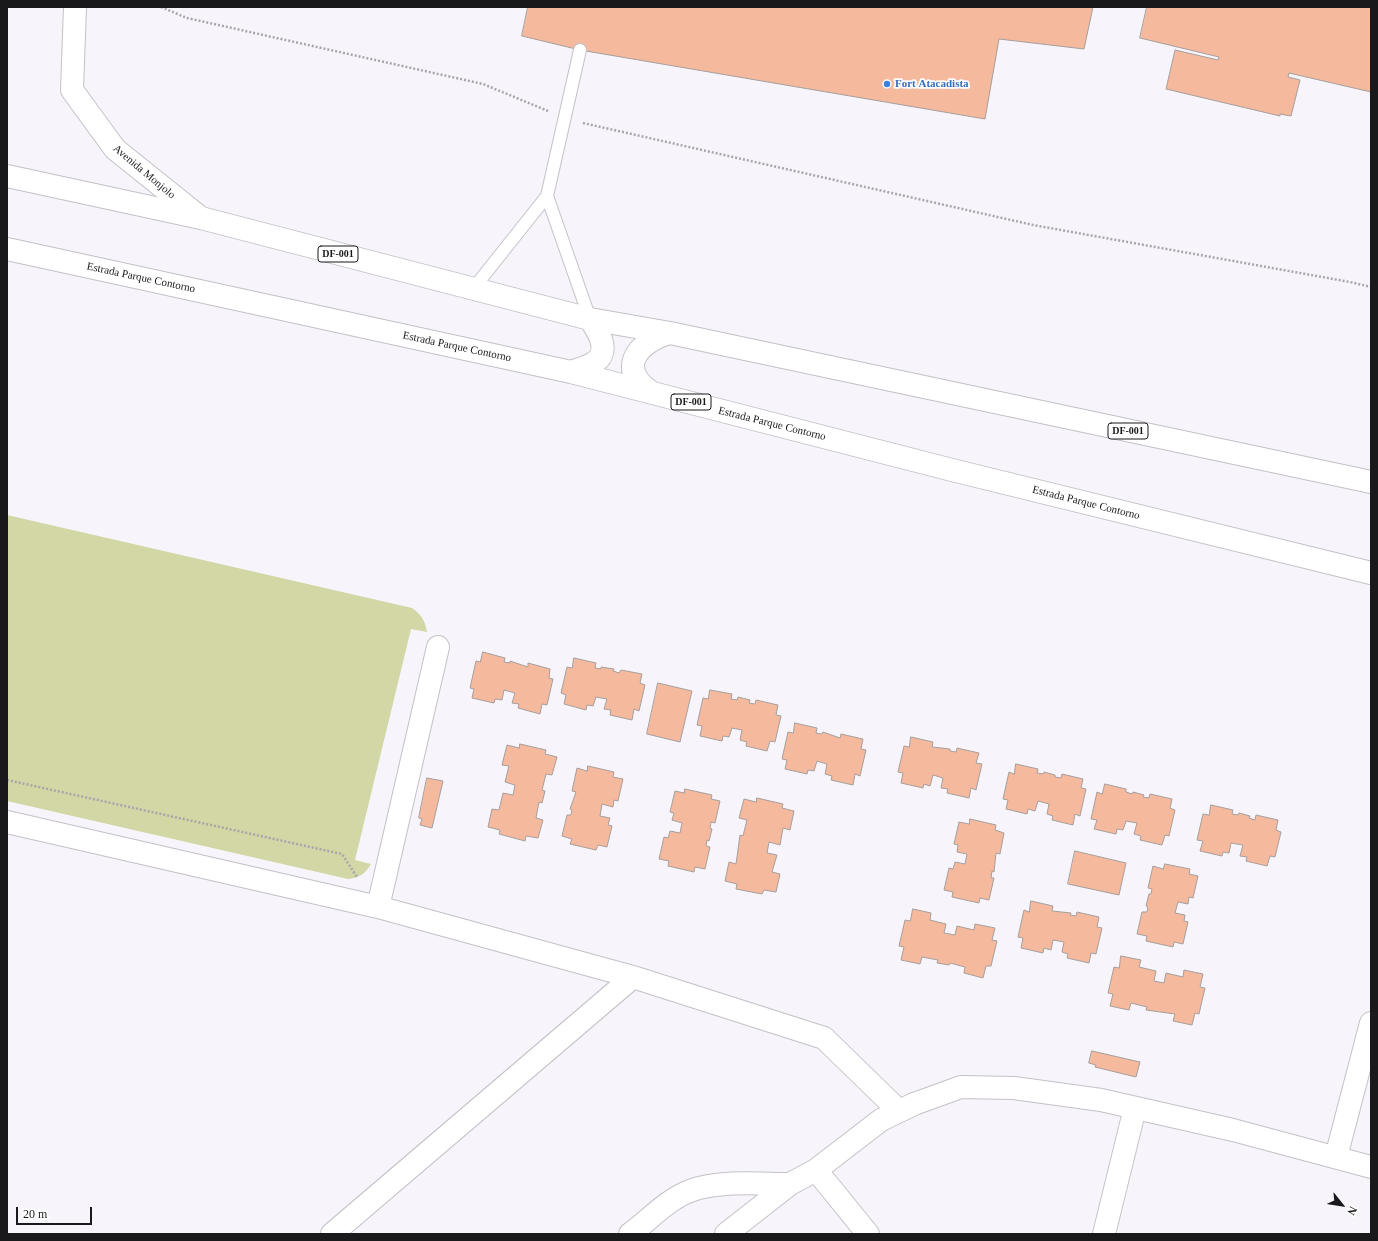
<!DOCTYPE html>
<style>
body{margin:0}
#map{position:relative;width:1378px;height:1241px;overflow:hidden;background:#f7f5fb;font-family:Georgia,serif}
canvas{display:block}
.frame{position:absolute;inset:0;border:8px solid #19181a;pointer-events:none}
.north{position:absolute;left:1322px;top:1185px;width:40px;height:40px;-webkit-text-stroke:3px #fff;paint-order:stroke;rotate:120deg;font-size:11px;font-weight:700;line-height:16px;text-align:center;color:#19181a}
.north::after{content:'';display:block;margin:auto;width:14px;height:18px;background:#19181a;clip-path:polygon(50% 0,100% 100%,50% 72%,0 100%)}
.scale{position:absolute;left:16px;top:1207px;width:76px;height:18px;box-sizing:border-box;border:2px solid #19181a;border-top:0;padding-left:5px;font-size:12px;line-height:14px;white-space:nowrap;color:#19181a;-webkit-text-stroke:3px #fff;paint-order:stroke}
</style>
<div id="map">
<canvas width="1378" height="1241"></canvas>
<div class="frame"></div>
<div class="north">N</div>
<div class="scale">20 m</div>
</div>
<script>
const context = document.querySelector('canvas').getContext('2d');
context.lineJoin = 'round';
function paint(path, color) {
  context.fillStyle = color;
  context.fill(path, 'evenodd');
}
function stroke(path, color, width, dash) {
  context.strokeStyle = color;
  context.lineWidth = width;
  context.lineCap = dash ? 'butt' : 'round';
  context.setLineDash(dash || []);
  context.stroke(path);
}
function drawText(font, color, halo, rows, align = 'center') {
  context.font = font + ' Georgia,serif';
  context.lineWidth = 3.5;
  context.setLineDash([]);
  context.textBaseline = 'middle';
  context.strokeStyle = halo;
  context.fillStyle = color;
  for (const [text, x, y, turn = 0] of rows) {
    context.save();
    context.translate(x, y);
    context.rotate((+turn || 0) * Math.PI / 180);
    context.textAlign = isNaN(turn) ? turn : align;
    if (halo) context.strokeText(text, 0, 0);
    context.fillText(text, 0, 0);
    context.restore();
  }
}
const green = new Path2D(`
 M7 515 412 608C422 615 425 621 427 632L411 629 355 860 371 864C365 874 359 878 348 879L7 801Z`);
const building = new Path2D(`
 M528 7H1093L1084 49 999 39 985 119 580 50 522 36Z
 M1147 7H1371V92L1289 73 1288 77 1300 80 1291 116 1280 114V116L1166 89 1175 50 1218 60 1219 57 1140 38Z
 M483 652 505 658 504 662 510 663V661L528 667V663L550 669 549 678 553 679 547 705 542 704 540 714 518 708 519 704 512 703 515 693 504 690 502 700 495 699 494 703 472 698 474 689 470 688 476 661 480 662Z
 M574 658 596 663 595 668 601 669V667L614 669 613 671 619 673 621 670 642 674 640 683 645 685 639 711 634 709 632 720 610 715 611 710 604 709 607 699 596 697 593 706 587 705 586 710 564 704 566 695 561 693 567 667 572 668Z
 M658 683 692 691 680 742 647 734Z
 M710 690 732 694 731 699 737 700 738 697 750 700 749 703 755 704 756 700 778 705 776 715 781 716 775 742 770 741 767 751 746 746 747 742 740 740 742 730 732 728 729 737 723 736 722 741 700 736 702 726 697 725 703 698 708 699Z
 M795 723 817 728 816 733 822 734 823 732 840 738 841 734 863 739 861 749 866 750 860 776 855 774 853 785 831 780 832 776 825 774 827 764 817 761 814 771 808 770 807 774 785 769 787 760 782 759 788 732 793 733Z
 M911 737 933 742 932 747 950 749V751L956 752 957 748 979 753 976 763 982 764 976 790 971 788 969 798 947 793 948 789 941 788 943 778 933 775 930 786 924 784 923 788 901 783 903 773 898 772 904 746 909 747Z
 M520 744 546 750 545 754 557 757 552 775 546 774 542 790 545 791 542 803 539 802 536 818 543 820 538 838 526 836 525 841 499 834 500 830 488 827 492 809 499 810 503 793 513 795 515 785 505 782 509 766 502 765 507 745 519 748Z
 M1016 764 1038 769 1037 773 1043 774 1044 772 1055 775V777L1061 778 1062 774 1083 779 1081 788 1086 789 1080 816 1075 814 1073 825 1052 820 1053 816 1047 814 1049 804 1038 801 1035 811 1028 809 1027 814 1006 809 1008 800 1003 799 1009 772 1014 774Z
 M588 766 614 772 613 777 623 779 618 801 614 800 613 807 602 804 600 816 610 818 608 825 612 826 607 847 598 845 596 850 570 844 572 839 562 836 567 815H571L572 810 570 809 576 792 572 791 577 768 587 771Z
 M427 778 443 781 432 828 420 825 422 819 419 818Z
 M1105 784 1126 789V792L1132 794 1133 792 1144 795 1143 797 1149 798 1150 794 1172 799 1170 808 1175 810 1169 836 1165 835 1162 845 1140 840 1141 836 1134 834 1137 823 1126 821 1123 830 1117 829 1116 834 1094 829 1097 820 1091 819 1097 792 1102 794Z
 M685 789 712 795 711 799 720 801 715 823 711 822 710 828 712 829 709 841 707 840 706 846 710 847 705 869 695 867 694 872 668 866 669 861 659 859 664 837 668 838 670 831 680 833 682 823 672 820 674 813 670 812 675 791 684 793Z
 M757 798 783 804 782 808 794 811 790 830 783 828 780 845 769 842 767 853 777 855 772 872 780 874 776 892 764 890 762 894 736 889 737 884 725 881 729 862 736 864 740 835 743 836 747 820 739 818 744 799 756 802Z
 M1211 805 1233 810 1232 814 1238 815 1239 813 1250 816 1249 818 1255 820 1256 815 1278 820 1276 830 1281 832 1275 857 1270 856 1267 866 1246 861 1247 857 1240 856 1243 845 1231 843 1229 853 1223 852 1222 856 1200 851 1203 841 1197 840 1203 814 1209 815Z
 M970 819 996 825 995 830 1004 833 1000 854 996 853 994 872 992 871 991 878H994L989 900 980 898 979 903 952 897 953 892 944 890 949 868 953 869 955 862 965 864 967 854 957 852 958 845 954 844 959 822 969 824Z
 M1075 851 1126 863 1119 895 1068 884Z
 M1165 864 1190 869 1189 874 1198 876 1193 898 1189 897 1188 904 1178 902 1175 913 1185 915 1184 921 1188 922 1183 944 1174 942 1173 947 1146 941 1147 936 1137 934 1142 912H1147L1148 907 1146 906 1149 894H1151L1152 889 1148 888 1153 866 1163 869Z
 M1031 901 1053 906 1052 911 1071 913 1070 915 1076 916 1077 912 1099 917 1097 927 1102 928 1096 954 1091 953 1089 963 1067 958 1068 954 1062 952 1064 942 1053 940 1051 950 1044 948 1043 953 1021 948 1023 938 1018 937 1024 910 1029 912Z
 M913 909 931 913 930 920 946 924 944 933 955 935 957 926 974 930 975 924 995 928 992 940 997 941 991 966H986L983 978 964 973 965 967 950 963 949 965 937 963 938 960 922 957 920 964 901 960 904 947 899 946 905 920 910 921Z
 M1121 956 1141 960 1139 967 1156 971 1154 981 1164 983 1166 973 1183 977 1184 970 1203 974 1200 987 1205 988 1199 1014 1195 1013 1192 1025 1173 1021 1175 1014 1146 1010 1147 1007 1131 1003 1129 1010 1110 1006 1113 994 1108 993 1114 967 1119 968Z
 M1092 1051 1140 1062 1136 1077 1095 1067 1096 1065 1089 1063Z`);
const path = new Path2D(`
 M161 7 187 18 483 84 548 111
 M583 123 1033 225 1350 282 1371 287
 M7 780 342 854 357 877`);
const lane = new Path2D(`
 M547 196 590 319
 M473 289 547 196 580 50`);
const street = new Path2D(`
 M7 822 378 907 633 977 824 1038 899 1111
 M378 907 438 647
 M1336 1157 1371 1023
 M816 1170 868 1234
 M332 1234 633 977
 M630 1234C649 1220 668 1199 690 1191 718 1180 760 1184 790 1184
 M726 1234 790 1184 816 1170 881 1120 914 1104 961 1087 1014 1088 1101 1100 1233 1130 1371 1167
 M1104 1234 1135 1108`);
const secondary = new Path2D(`
 M75 7 72 90 115 149 201 218`);
const highway = new Path2D(`
 M7 176 201 218 590 319 670 333 1371 482
 M7 249 571 372 952 470 1371 573
 M571 372C579 369 588 367 595 362 611 351 598 331 590 319
 M651 392C616 369 637 342 670 333`);
const markers = [
 [887,84,4,"#3f7fe0"]
];
const shields = [
 [338,254,40],
 [691,402,40],
 [1128,431,40]
];
const shieldNames = [
 ["DF-001",338,254],
 ["DF-001",691,402],
 ["DF-001",1128,431]
];
const shopNames = [
 ["Fort Atacadista",895,84]
];
const streetNames = [
 ["Avenida Monjolo",144,172,40],
 ["Estrada Parque Contorno",141,278,12],
 ["Estrada Parque Contorno",457,347,12],
 ["Estrada Parque Contorno",772,424,14],
 ["Estrada Parque Contorno",1086,503,14]
];
paint(green, '#d3d6a5');
paint(building, '#f5b99e');
stroke(building, '#a59e9c', 1);
stroke(lane, '#c3c1c6', 14);
stroke(street, '#c3c1c6', 24);
stroke(secondary, '#c3c1c6', 24);
stroke(highway, '#c3c1c6', 24);
stroke(path, '#a7a6aa', 2.5, [2, 2]);
stroke(lane, '#fff', 12);
stroke(street, '#fff', 22);
stroke(secondary, '#fff', 22);
stroke(highway, '#fff', 22);
for (const [x, y, r, color] of markers) {
  const dot = new Path2D();
  dot.arc(x, y, r, 0, 2 * Math.PI);
  context.fillStyle = color;
  context.fill(dot);
  stroke(dot, '#fff', 1.5);
}
for (const [x, y, w] of shields) {
  const box = new Path2D();
  box.roundRect(x - w / 2, y - 8, w, 16, 3);
  context.fillStyle = '#fff';
  context.fill(box);
  stroke(box, '#19181a', 1);
}
drawText('bold 10px', '#19181a', null, shieldNames);
drawText('bold 11px', '#366cbe', '#fff', shopNames, 'left');
drawText('11px', '#19181a', '#fff', streetNames);
</script>
